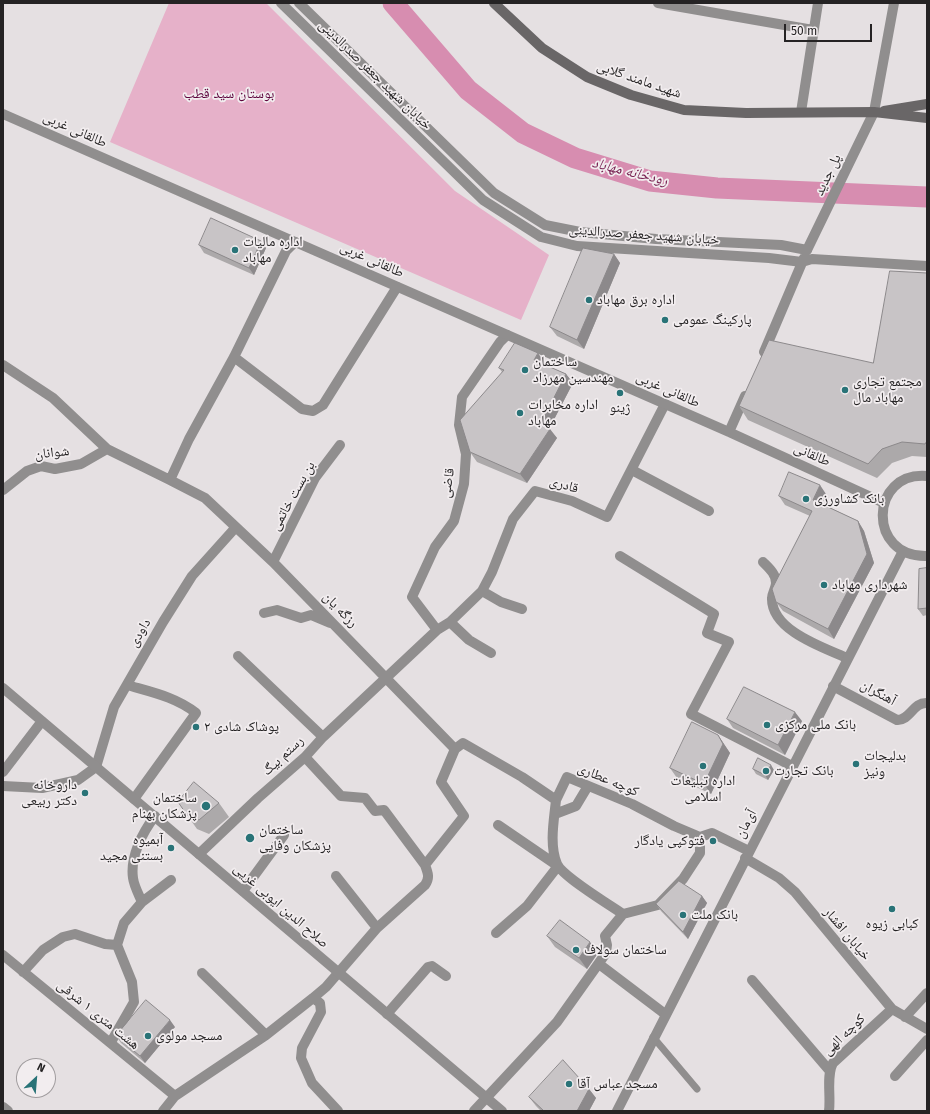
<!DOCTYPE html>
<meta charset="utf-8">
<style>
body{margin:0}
#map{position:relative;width:930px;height:1114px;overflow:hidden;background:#e5e0e2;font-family:"Fira Sans",sans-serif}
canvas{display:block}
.frame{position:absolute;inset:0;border:4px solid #252324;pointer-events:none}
.north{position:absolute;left:16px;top:1058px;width:40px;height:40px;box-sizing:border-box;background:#f2edef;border:1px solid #a09c9e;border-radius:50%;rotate:26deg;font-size:11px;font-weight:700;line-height:16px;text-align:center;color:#252324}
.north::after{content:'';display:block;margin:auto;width:14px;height:18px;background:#297377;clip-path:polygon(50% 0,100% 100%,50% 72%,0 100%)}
.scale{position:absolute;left:784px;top:24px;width:88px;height:18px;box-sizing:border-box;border:2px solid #252324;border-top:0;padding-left:5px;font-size:12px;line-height:14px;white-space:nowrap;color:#252324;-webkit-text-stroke:3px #f2edef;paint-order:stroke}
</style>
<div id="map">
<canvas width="930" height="1114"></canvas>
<div class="frame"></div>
<div class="north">N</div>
<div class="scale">50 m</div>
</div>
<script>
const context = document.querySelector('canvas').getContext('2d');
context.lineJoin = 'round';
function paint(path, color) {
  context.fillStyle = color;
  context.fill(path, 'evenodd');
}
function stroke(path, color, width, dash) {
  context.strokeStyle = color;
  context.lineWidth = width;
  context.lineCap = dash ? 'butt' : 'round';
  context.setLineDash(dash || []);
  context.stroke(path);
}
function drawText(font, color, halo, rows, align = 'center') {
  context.font = font + ' "Fira Sans","Noto Naskh Arabic",sans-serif';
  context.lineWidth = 3.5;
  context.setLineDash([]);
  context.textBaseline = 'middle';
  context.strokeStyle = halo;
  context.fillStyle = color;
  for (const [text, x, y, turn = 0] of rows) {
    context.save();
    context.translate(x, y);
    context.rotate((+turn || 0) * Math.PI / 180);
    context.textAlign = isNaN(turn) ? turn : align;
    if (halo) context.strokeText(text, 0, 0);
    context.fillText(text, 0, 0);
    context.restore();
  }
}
const green = new Path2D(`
 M169 3H266L455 191 549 255 521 320 110 142Z`);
const river = new Path2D(`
 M393 3 468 90 523 133 575 158 650 181 717 188 927 197`);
const service = new Path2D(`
 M653 1037 697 1089`);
const minor = new Path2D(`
 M658 3 813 30
 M801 112 818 3
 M807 250 874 112 894 3
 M234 357 302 409 313 411 323 405 397 287
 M3 365 53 398 107 449 170 480 189 439 234 357 286 251 295 242
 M632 470 709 511
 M170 480 205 498 273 562 455 749 441 782 464 816 425 865 384 810 375 811 365 798 341 796 305 757
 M3 490 27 471 41 466 55 469 81 464 107 449
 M620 556 714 614 707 633 729 642 691 714 792 766
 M273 562 315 478 340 445
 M763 562C769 568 776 574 776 583 776 588 772 593 772 598 771 630 822 647 847 658
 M482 591 501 602 522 609
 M264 613 277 610 301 618 311 615 330 623
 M450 622 469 640 491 653
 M437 630 412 597 435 547 454 521 464 484 466 454 459 425 462 397 500 342 507 335
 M238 656 323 737
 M127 685C151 692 176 697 196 713L134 799
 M833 686 897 720C910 721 913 702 927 703
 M455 749 463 743 522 777 556 800 567 777 632 804 674 826 700 837 712 833 749 851
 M3 786 42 788 78 780 96 767 114 707 163 622 192 576 236 527
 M556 800C554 820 549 845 557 864 562 876 611 906 623 914L658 905 683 879 700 853V837
 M555 814 576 806 588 786
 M199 854 258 798 305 757 323 737 437 630 450 622 482 591 492 572 513 519 535 491 572 501 607 517 665 404
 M745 858 779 878 795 892 892 1009 927 1029
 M336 876 377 928
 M243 891 284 835
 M142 902 171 880
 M496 933 527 906 558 866 498 825
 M117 945 124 923 142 902C139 895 134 886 133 878 130 857 142 833 155 816
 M3 955 175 1096
 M599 964 665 1014
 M23 972 43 950 63 937 75 934 105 944 117 945 132 982 134 1002 111 1042
 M202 973 266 1035
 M752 980 829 1070
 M313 998 320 1003 321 1012 302 1048 301 1058 312 1083 338 1111
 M387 1014 428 967 432 966 446 976
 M905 1017 927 993
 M895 1076 927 1040
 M3 1107 8 1111
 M163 1111 175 1096 266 1035 313 998 326 987 377 928 425 885C430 878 428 873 425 865
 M474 1111 557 1022 606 953 607 945 605 936 623 914
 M829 1111C831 1096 826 1075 833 1063L892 1009`);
const tertiary = new Path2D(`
 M281 3 483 200 541 237 577 246 769 258 802 262 812 259 927 266
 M299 3 494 193 545 225 580 232 656 239 781 245 807 250
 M3 114 729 432 884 503
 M764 352 804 258
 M729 432 745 396
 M927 476C869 471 867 558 927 556
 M3 688 502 1111
 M3 772 42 721
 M617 1111 903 551`);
const secondary = new Path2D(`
 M494 3 542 48 587 77 631 95 684 110 746 113 874 112 927 118
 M884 111 927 104`);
const wall = new Path2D(`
 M199 245 266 248 254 275 204 253Z
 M614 254 620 263 584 349 557 336 550 327Z
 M927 273V457L912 456 892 463 877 478 748 420 739 406 873 363Z
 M544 362 543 364 566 374 573 383 549 429 557 438 527 483 477 462 470 452 502 372 499 368Z
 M826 494 822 504 858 521 864 531 874 563 834 639 783 611 776 602 810 516 785 505 779 496Z
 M927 568V615L923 616 918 609Z
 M727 719 802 721 785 755 733 728Z
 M718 735 730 753 711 794 677 778 670 768Z
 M753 769 774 770 768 780 756 774Z
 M178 802 219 803 229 817 209 834 197 829Z
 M702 896 707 903 688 939 661 911 656 904Z
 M547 936 598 953 587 969 555 947Z
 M175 1027 145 1063 121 1043 116 1036Z
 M589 1089 596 1098 589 1111H541L536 1106 529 1097Z`);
const shadedWall = new Path2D(`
 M261 241 266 248 254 275 249 268Z
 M614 254 620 263 584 349 577 340Z
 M538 353 544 362 540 369 534 360Z
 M566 374 573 383 547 433 541 423Z
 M550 429 557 438 527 483 520 474Z
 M820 485 826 494 820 509 813 500Z
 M858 521 864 531 874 563 834 639 828 629Z
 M795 712 802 721 785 755 778 745Z
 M718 735 730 753 711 794 704 784Z
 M771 765 774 770 768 780 765 775Z
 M702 896 707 903 688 939 683 932Z
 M590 942 598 953 587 969 579 958Z
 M170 1020 175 1027 145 1063 140 1056Z
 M589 1089 596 1098 589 1111H577Z`);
const building = new Path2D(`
 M211 218 261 241 249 268 199 245Z
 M583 248 614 254 577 340 550 327Z
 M890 271 927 273V441L925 444 902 442 882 449 868 464 739 406 769 340 873 363Z
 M515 343 538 353 534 360 566 374 541 423 550 429 520 474 470 452 460 420 504 370 499 368Z
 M789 472 820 485 813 500 858 521 867 554 828 629 776 602 772 589 812 511 779 496Z
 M927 568V608L918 609 919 569Z
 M744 687 795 712 778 745 727 719Z
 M692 722 718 735 723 744 704 784 670 768Z
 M758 758 771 765 765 775 753 769Z
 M194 782 219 803 199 820 187 815 178 802Z
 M679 881 702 896 683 932 656 904Z
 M560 920 590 942 579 958 547 936Z
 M146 1000 170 1020 140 1056 116 1036Z
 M563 1060 589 1089 577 1111H544L529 1097Z`);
const markers = [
 [235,250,4,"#297377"],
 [589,300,4,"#297377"],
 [665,320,4,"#297377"],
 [525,370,4,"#297377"],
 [845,390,4,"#297377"],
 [620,393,4,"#297377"],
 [520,413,4,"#297377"],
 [806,499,4,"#297377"],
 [824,585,4,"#297377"],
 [767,725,4,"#297377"],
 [196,727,4,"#297377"],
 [856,764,4,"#297377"],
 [703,766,4,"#297377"],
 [766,771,4,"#297377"],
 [85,793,4,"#297377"],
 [206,806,5,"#297377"],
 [250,838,5,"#297377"],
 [713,841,4,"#297377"],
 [171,848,4,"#297377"],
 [892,909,4,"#297377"],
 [683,915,4,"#297377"],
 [576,950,4,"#297377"],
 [148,1036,4,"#297377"],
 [569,1084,4,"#297377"]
];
const streetNames = [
 ["خیابان شهید جعفر صدرالدینی",375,75,44],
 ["شهید مامند گلابی",639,80,19],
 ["طالقانی غربی",75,130,24],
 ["پل جدید",828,175,-64],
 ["خیابان شهید جعفر صدرالدینی",644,235,4],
 ["طالقانی غربی",372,260,24],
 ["طالقانی غربی",668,390,24],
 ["شوانان",52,453,-6],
 ["طالقانی",812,455,24],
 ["قاضی",448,483,-81],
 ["قادری",564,485,17],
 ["بن بست خاتمی",293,496,-61],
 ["رزگه یان",340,610,46],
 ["داودی",140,633,-60],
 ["آهنگران",878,693,29],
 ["رستم بیگ",283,756,-43],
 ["کوچه عطاری",608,780,23],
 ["آی‌مان",746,824,-63],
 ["صلاح الدین ایوبی غریی",281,906,41],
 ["خیابان افشار",847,934,50],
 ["هشت متری ۱ شرقی",98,1015,39],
 ["کوچه الهی",844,1035,-44]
];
const parkNames = [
 ["بوستان سید قطب",229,94]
];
const poiNames = [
 ["اداره مالیات",243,242],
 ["مهاباد",243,258],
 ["اداره برق مهاباد",597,300],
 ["پارکینگ عمومی",673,320],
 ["ساختمان",533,362],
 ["مهندسین مهرزاد",533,378],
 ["مجتمع تجاری",853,382],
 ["مهاباد مال",853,398],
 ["اداره مخابرات",528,405],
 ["مهاباد",528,421],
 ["ژینو",620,408,"center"],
 ["بانک کشاورزی",814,499],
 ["شهرداری مهاباد",832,585],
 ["بانک ملی مرکزی",775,725],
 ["پوشاک شادی ۲",204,727],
 ["بدلیجات",864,756],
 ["ونیز",864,772],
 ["بانک تجارت",774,771],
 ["اداره تبلیغات",703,781,"center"],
 ["اسلامی",703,797,"center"],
 ["داروخانه",77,785,"right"],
 ["دکتر ربیعی",77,801,"right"],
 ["ساختمان",197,798,"right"],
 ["پزشکان بهنام",197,814,"right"],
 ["ساختمان",259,830],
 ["پزشکان وفایی",259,846],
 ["آبمیوه",163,840,"right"],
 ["بستنی مجید",163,856,"right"],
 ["فتوکپی یادگار",705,841,"right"],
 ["بانک ملت",691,915],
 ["کبابى زیوه",892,924,"center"],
 ["ساختمان سولاف",584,950],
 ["مسجد مولوی",156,1036],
 ["مسجد عباس آقا",577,1084]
];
const waterNames = [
 ["رودخانه مهاباد",630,172,14]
];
paint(green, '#e6b1c9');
stroke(river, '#d78db0', 21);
stroke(service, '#908e8e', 7);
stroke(minor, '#908e8e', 10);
stroke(tertiary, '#908e8e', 10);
stroke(secondary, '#696667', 10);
paint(wall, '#aca9aa');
paint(shadedWall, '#8c898b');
paint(building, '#c8c4c6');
stroke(building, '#8c898b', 1);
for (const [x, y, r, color] of markers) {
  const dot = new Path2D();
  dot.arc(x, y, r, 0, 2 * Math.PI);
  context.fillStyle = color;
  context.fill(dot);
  stroke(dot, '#f2edef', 1.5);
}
drawText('14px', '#252324', '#f2edef', streetNames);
drawText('14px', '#5d033c', '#f2edef', parkNames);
drawText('14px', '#252324', '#f2edef', poiNames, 'left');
drawText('italic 15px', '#792353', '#f2edef', waterNames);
</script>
